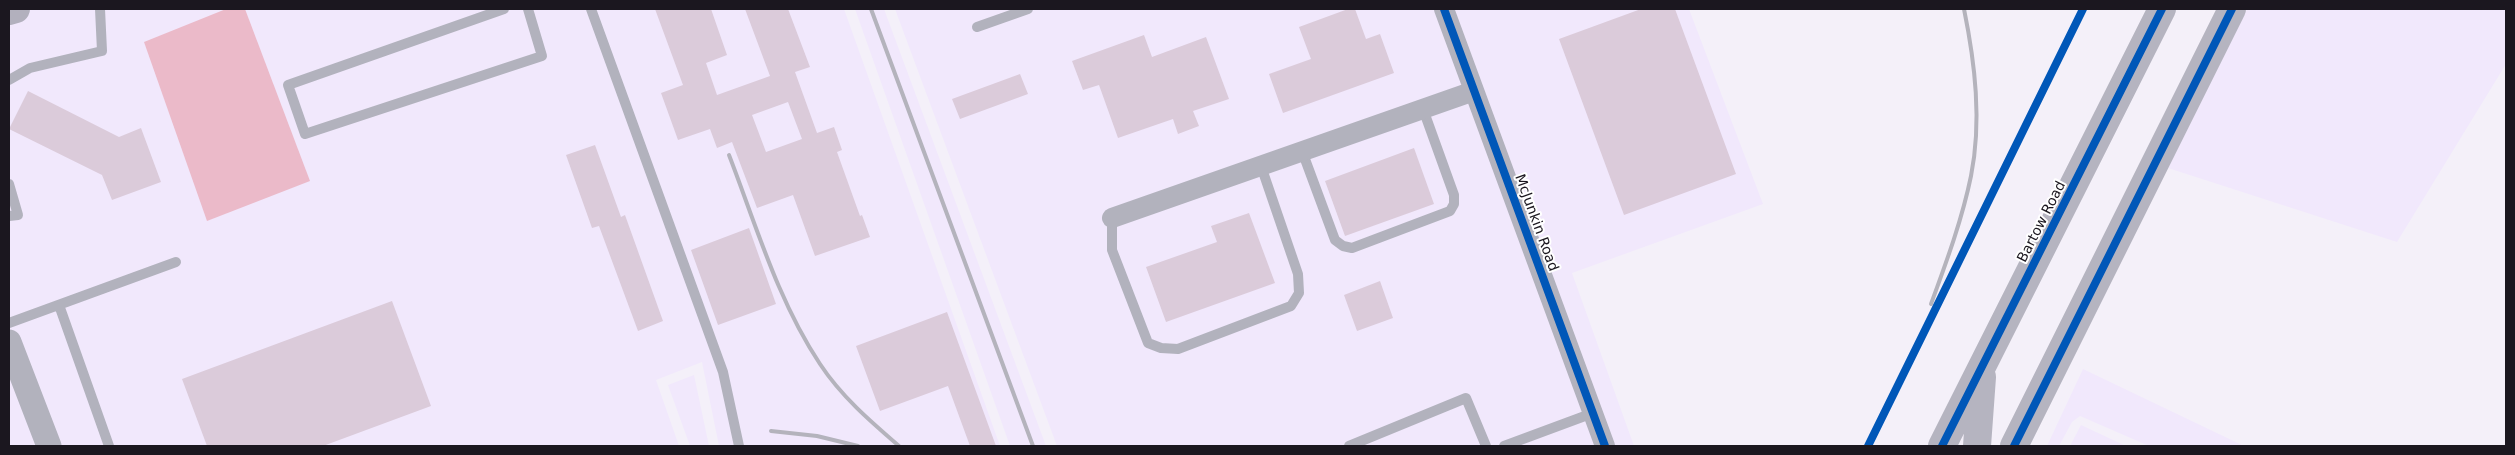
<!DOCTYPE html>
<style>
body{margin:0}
#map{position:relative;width:2515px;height:455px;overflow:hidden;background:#f4f0f9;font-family:"DejaVu Sans",sans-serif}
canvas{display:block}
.frame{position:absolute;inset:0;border:10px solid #1b171f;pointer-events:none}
</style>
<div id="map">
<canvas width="2515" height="455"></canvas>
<div class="frame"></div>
</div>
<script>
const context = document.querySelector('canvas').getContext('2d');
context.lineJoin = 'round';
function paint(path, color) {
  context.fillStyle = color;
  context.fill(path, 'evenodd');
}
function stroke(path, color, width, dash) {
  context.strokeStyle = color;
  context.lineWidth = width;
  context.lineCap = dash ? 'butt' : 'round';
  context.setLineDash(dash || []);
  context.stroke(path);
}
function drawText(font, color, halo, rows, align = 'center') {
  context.font = font + ' "DejaVu Sans",sans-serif';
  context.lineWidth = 4;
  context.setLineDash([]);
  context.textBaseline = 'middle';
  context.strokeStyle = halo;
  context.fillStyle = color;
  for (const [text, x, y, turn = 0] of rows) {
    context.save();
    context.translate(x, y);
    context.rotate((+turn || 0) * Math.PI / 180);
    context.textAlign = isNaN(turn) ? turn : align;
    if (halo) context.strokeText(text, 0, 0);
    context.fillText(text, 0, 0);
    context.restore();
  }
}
const built = new Path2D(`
 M9 9H844L1000 446H719L702 362 656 380 679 446H9Z
 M855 9H884L1046 446H1010Z
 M895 9H1689L1763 204 1572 273 1634 446H1057Z
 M2247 9H2506V64L2397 242 2168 168Z
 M2083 369 2244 446H2149L2080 416 2072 422 2059 446H2047Z
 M694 375 709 446H690L668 385Z
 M2081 425 2126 446H2070Z`);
const forest = new Path2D(`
 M226 9H245L310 181 207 221 144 42Z`);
const building = new Path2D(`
 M655 9H711L727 55 706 63 717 95 770 76 745 9H788L810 67 795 72 817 133 834 127 842 150 837 152 860 216 862 215 870 237 815 256 793 195 757 208 732 142 717 148 710 129 678 140 661 93 683 85ZM788 102 802 139 766 152 752 115Z
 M1348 9H1355L1366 39 1380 34 1394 73 1283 113 1269 74 1311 59 1299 27Z
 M1641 9H1675L1736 174 1624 215 1559 39Z
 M1144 35 1152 57 1206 37 1229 99 1193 111 1199 126 1178 134 1173 119 1118 138 1099 85 1083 90 1072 61Z
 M1020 74 1028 94 960 119 952 99Z
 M28 91 119 137 141 128 161 182 112 200 102 175 9 129Z
 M595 145 621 217 625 215 663 321 638 331 599 226 592 228 566 155Z
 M1414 148 1434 204 1345 236 1325 181Z
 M1249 213 1275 283 1166 322 1146 267 1217 242 1211 226Z
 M749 228 776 304 718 325 691 250Z
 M1380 281 1393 318 1357 331 1344 295Z
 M392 301 431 406 323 446H207L182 379Z
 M947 312 996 446H970L948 386 880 411 856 346Z`);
const service = new Path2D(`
 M504 9 288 85 305 134 542 56 528 9
 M591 9 723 372 739 446
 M977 27 1028 9
 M9 80 30 68 102 51 100 9
 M1302 151 1335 240 1343 246 1352 248 1450 211 1454 204V195L1423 109
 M9 184 18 215 9 216
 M1112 218V250L1148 343 1161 348 1178 349 1291 306 1299 293 1298 274 1261 166
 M59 305 109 446
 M9 323 176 262
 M1349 446 1466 398 1486 446
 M1504 446 1593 413`);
const minor = new Path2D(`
 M1444 9 1605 446
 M1112 218 1474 91`);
const tertiary = new Path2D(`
 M9 342 49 446`);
const secondary = new Path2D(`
 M9 11 16 9`);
const primary = new Path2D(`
 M1942 446 2162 9
 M1977 446 1982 377
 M2014 446 2232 9`);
const rail = new Path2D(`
 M871 9 1033 446
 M729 155C756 225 778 301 820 364 841 396 870 421 899 446
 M1931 304C1946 263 1962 220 1971 176 1982 121 1975 63 1964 9
 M771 431 817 436 858 446
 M1868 446 2083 9`);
const cycleway = new Path2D(`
 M1444 9 1605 446
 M1868 446 2083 9
 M1942 446 2162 9
 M2014 446 2232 9`);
const streetNames = [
 ["Bartow Road",2042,222,-63],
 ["McJunkin Road",1536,223,70]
];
paint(built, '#f1e8fc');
paint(forest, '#ebbac9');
paint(building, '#dbcbda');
stroke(service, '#b2b2bd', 10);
stroke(minor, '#b2b2bd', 20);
stroke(tertiary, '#b2b2bd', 25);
stroke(secondary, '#b2b0bd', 28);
stroke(primary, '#b5b4c0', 28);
stroke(rail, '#b4b3bc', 4);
stroke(cycleway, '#0057b8', 8);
drawText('14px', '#1b171f', '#fff', streetNames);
</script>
